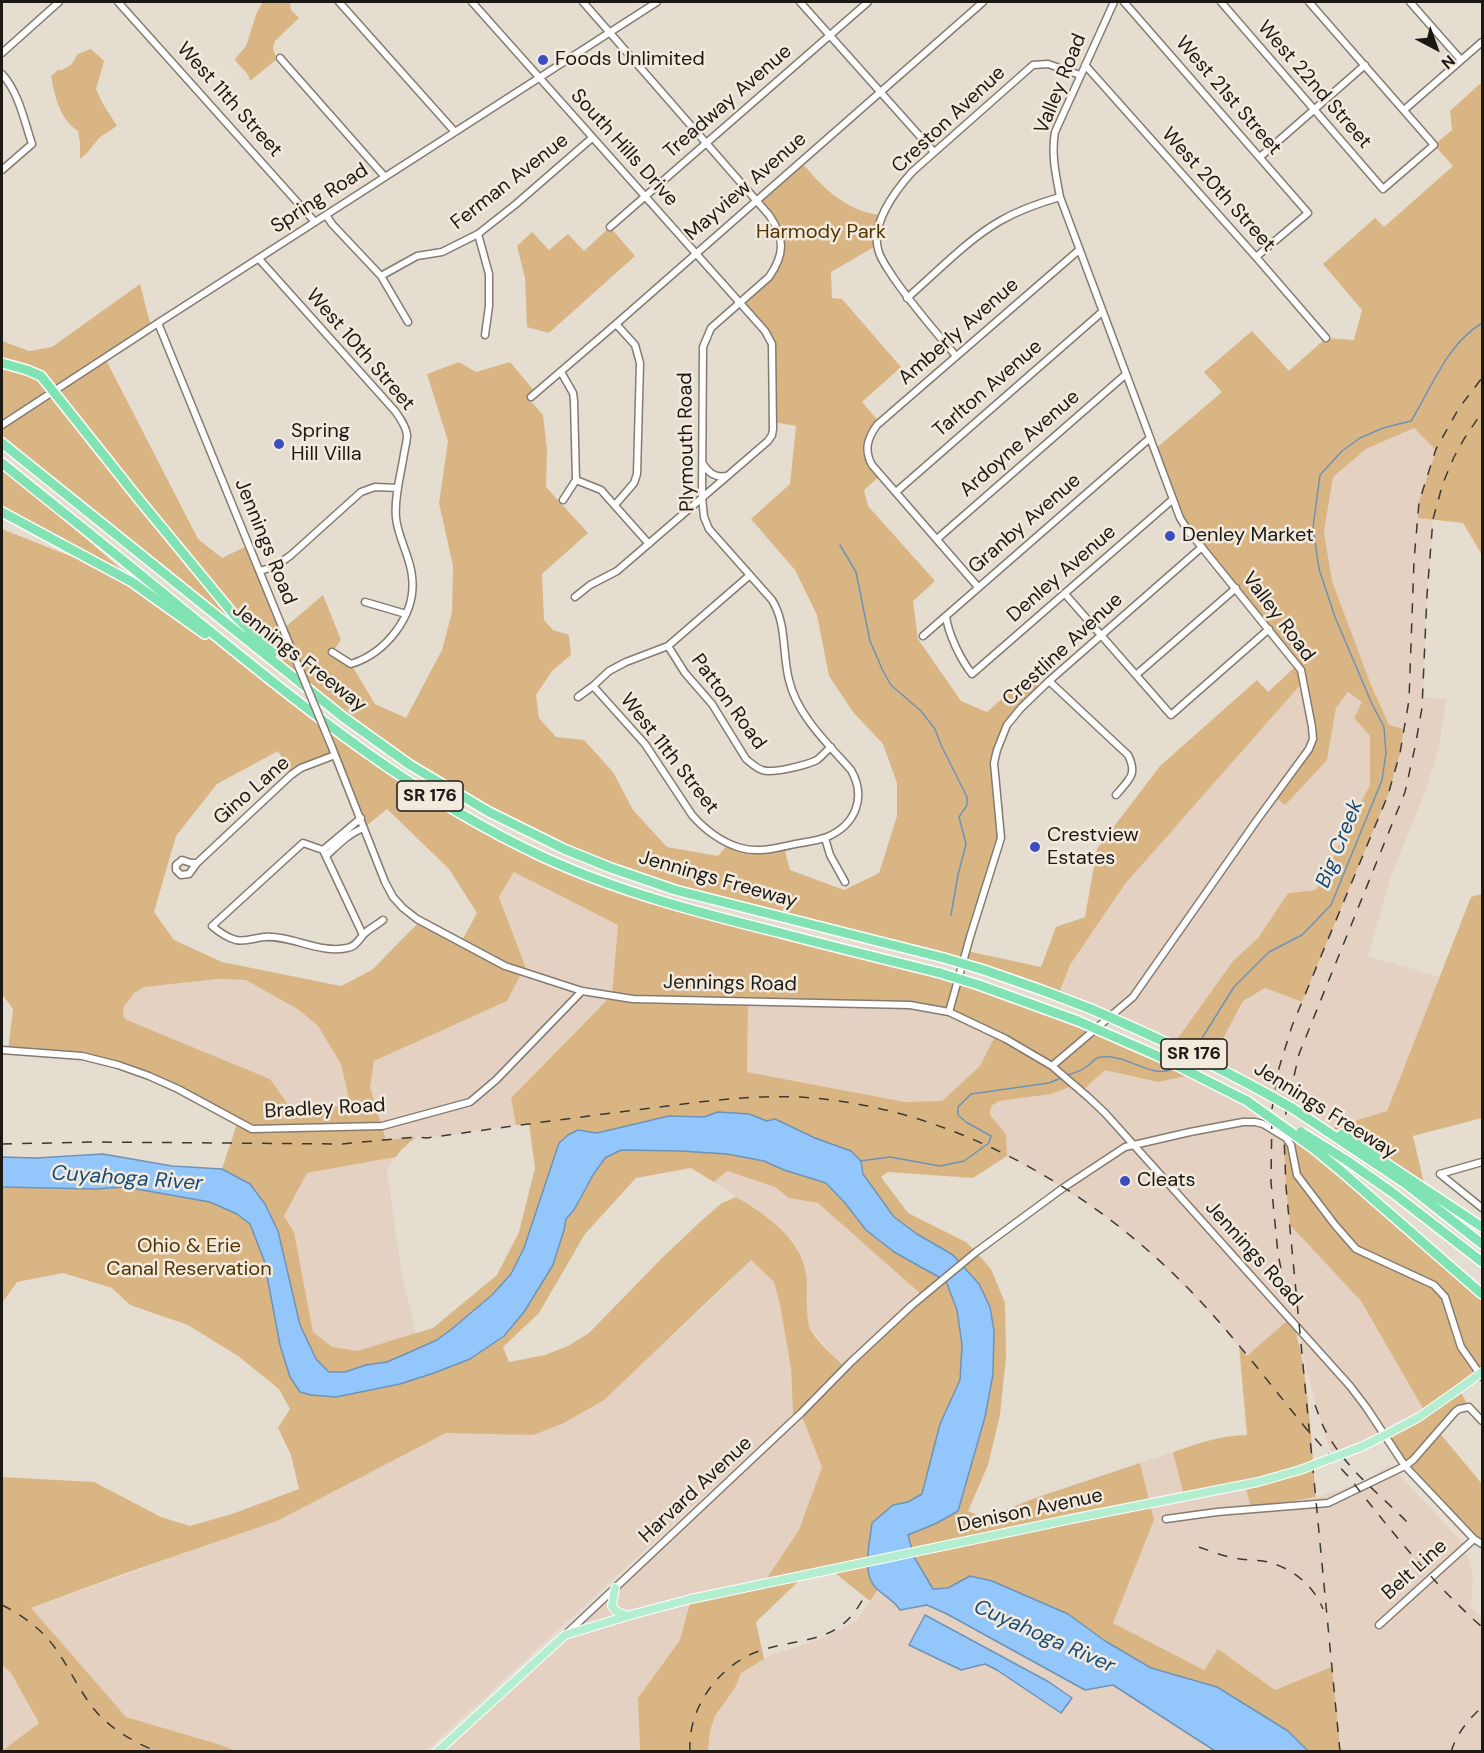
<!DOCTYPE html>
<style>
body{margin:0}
#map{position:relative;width:1484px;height:1753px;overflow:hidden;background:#e6ddd1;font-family:"DM Sans",sans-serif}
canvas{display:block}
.frame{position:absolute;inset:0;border:3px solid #1c1915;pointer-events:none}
.north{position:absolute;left:1406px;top:18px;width:60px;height:60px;-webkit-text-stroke:4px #f3eade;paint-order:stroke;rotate:139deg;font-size:16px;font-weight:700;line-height:24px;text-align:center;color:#1c1915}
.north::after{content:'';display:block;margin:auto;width:21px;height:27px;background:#1c1915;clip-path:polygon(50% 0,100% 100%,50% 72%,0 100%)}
</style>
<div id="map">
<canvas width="1484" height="1753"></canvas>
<div class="frame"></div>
<div class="north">N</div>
</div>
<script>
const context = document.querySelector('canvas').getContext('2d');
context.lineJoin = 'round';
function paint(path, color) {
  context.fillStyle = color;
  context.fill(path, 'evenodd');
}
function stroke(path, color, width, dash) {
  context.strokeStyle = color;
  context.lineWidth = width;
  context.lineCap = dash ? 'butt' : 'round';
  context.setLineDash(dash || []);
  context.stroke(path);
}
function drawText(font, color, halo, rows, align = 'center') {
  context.font = font + ' "DM Sans",sans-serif';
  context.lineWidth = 5;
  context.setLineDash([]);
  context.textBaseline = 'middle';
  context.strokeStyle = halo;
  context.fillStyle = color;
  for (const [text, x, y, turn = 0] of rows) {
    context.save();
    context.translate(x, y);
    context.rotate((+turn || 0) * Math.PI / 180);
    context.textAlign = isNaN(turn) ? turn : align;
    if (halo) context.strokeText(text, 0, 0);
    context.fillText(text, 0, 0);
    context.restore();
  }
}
const industrial = new Path2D(`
 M1414 428 1436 449 1419 502 1418 518 1433 519 1427 595 1423 697 1446 699 1439 747 1425 792 1390 879 1368 956 1440 977 1387 1111 1332 1128 1210 1063 1243 1001 1265 988 1302 1002 1388 795 1400 753 1404 729 1389 725 1371 685 1332 581 1324 532 1333 477 1366 449Z
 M1304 681 1327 760 1336 708 1348 692 1362 702 1354 718 1370 736V785L1316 890 1288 893 1258 938 1233 961 1173 1045 1058 996 1070 965 1125 884Z
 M515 872 618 925 612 995 511 1098 516 1125 427 1138 416 1137 386 1140 370 1087 374 1061 507 1001 522 972 527 973 499 897Z
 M218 979 246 980 299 1010 318 1026 341 1064 350 1105 295 1114 270 1079 127 1020 124 1017 123 1008 134 993 144 987Z
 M747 1001 910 1005 949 1012 997 1034 980 1066 942 1101 906 1102 747 1072Z
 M1105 1070 1158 1082 1196 1074 1283 1126 1290 1225 1361 1301 1425 1412 1387 1434 1332 1454 1326 1439 1303 1358 1300 1332 1289 1319 1247 1356 1212 1315 1162 1264 1134 1239 1101 1213 1063 1188 1007 1156 1006 1134 990 1115 991 1106 999 1101 1051 1094 1075 1085 1082 1091Z
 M396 1157 387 1170 402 1276 416 1334 357 1351 331 1347 313 1332 294 1232 284 1216 307 1173Z
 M727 1171 775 1187 789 1198 818 1203 923 1296 845 1368 804 1322 803 1311 807 1289 806 1275 799 1252 794 1242 774 1222 714 1182Z
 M751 1260 774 1282 780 1305 791 1368 793 1414 426 1751H236L221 1745 126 1717 30 1609 251 1529 277 1521 477 1417 533 1435 562 1424 603 1399 706 1305Z
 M801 1413 822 1467 799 1530 763 1584 691 1599 680 1640 638 1698 640 1751 437 1752Z
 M1173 1452 1184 1496 1246 1484 1251 1509 1311 1499 1364 1482 1390 1465 1462 1542 1473 1574 1471 1607 1482 1617V1751H1343L1275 1690 1218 1649 1204 1670 1113 1623 1154 1520 1140 1463Z
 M878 1589 894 1601 900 1610 927 1605 947 1614 1085 1690 1113 1685 1193 1737 1211 1751 707 1752 710 1731 715 1716 735 1688 741 1673 771 1655 824 1638 856 1621Z
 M2 1665 11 1673 39 1723 2 1751Z`);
const green = new Path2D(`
 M263 2H290L291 10 299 18 275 41 273 49 277 59 250 81C249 71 239 68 235 59L246 46 257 12Z
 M91 49 104 61 96 89 103 104 117 126 100 137 87 153 80 159V143L78 131C59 118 55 97 51 76L58 70H62L71 65 78 54Z
 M1482 82V555L1463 523 1418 518 1419 502 1436 450 1414 428 1366 449 1333 477 1324 532 1332 581 1371 685 1389 725 1404 729 1400 753 1388 795 1302 1002 1265 988 1243 1001 1210 1063 1173 1045 1233 961 1258 938 1288 893 1316 890 1370 785V736L1354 718 1362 702 1348 692 1336 708 1327 760 1285 805 1274 796 1313 739 1303 682 1125 884 1070 965 1058 996 984 970 721 902 611 868 454 793 314 692 234 616 224 621 2 443V341L29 351 52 347 140 284 151 327 105 358 198 539 222 558 249 545 283 629 323 595 341 640 333 651 351 664 375 704 406 718 442 650 452 612 453 566 439 503 448 441 427 374 459 362 476 372 510 362 536 393 529 399 543 415 547 450 546 487 588 533 542 574 544 620 553 630 569 635 571 655 552 671 536 695 539 718 556 737 584 740 613 772 633 810 667 847 718 856 729 843 742 848 784 847 790 870 844 890 879 873 897 816V783L883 744 853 712 829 676 817 615 795 570 751 519 790 484 796 426 773 422 772 344 739 302 776 266 780 232 756 200 800 161C823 187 844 210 879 215L873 238 874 247 831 272 832 298 842 299 901 367 862 402 880 423 870 435 868 458 881 475 864 490 868 506 935 581 913 601 918 639 961 701 987 712 1028 676 1040 690 1007 725 994 763 1001 838 967 951 1041 967 1056 927 1085 917 1097 849 1160 766 1257 680 1268 692 1297 665 1186 528 1154 450 1222 392 1204 372 1252 331 1289 371 1326 338 1354 340 1362 310 1323 264 1375 218 1384 227 1453 166 1434 145 1452 130 1450 111Z
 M610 227 635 256 549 333 527 327 525 278 517 246 532 232 549 250 568 234 584 251Z
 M2 464 123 571V573L2 508Z
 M2 529 118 575 209 636 351 743 462 815 630 892 979 985 1196 1074 1158 1082 1105 1070 1082 1091 1075 1085 1051 1094 999 1101 991 1106 990 1115 1006 1134 1007 1156 973 1178 888 1172 881 1177 908 1213 966 1242 976 1252 991 1269 1005 1303 1006 1357 1000 1415 988 1465 968 1511 985 1518 1035 1498 1140 1463 1154 1520 1113 1623 1204 1670 1218 1649 1275 1690 1332 1667 1340 1748 1343 1751H1308L1288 1731 1217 1687 1151 1668 1105 1641 1068 1614 992 1581 970 1576 948 1588 933 1589 914 1557 908 1535 937 1523 958 1511 985 1417 993 1374 994 1331 917 1234 894 1217 863 1174 861 1161 775 1120 767 1121 749 1114 718 1112 704 1117H669L597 1133 578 1130 559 1144 524 1248 511 1274 492 1295 453 1328 437 1340 419 1348 387 1362 366 1365 345 1372H329L316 1359 300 1325 278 1231 265 1204 250 1184 222 1169 238 1121 149 1076 82 1056 8 1051 13 1009 2 994ZM278 751 291 775 335 755 364 828 387 809 449 869 477 913 461 942 420 921 372 970 341 986 222 962 174 940 154 912 176 836 217 784ZM514 872 618 925 612 995 511 1098 516 1125 529 1124 535 1168 519 1232 497 1275 433 1328 357 1351 332 1347 313 1332 294 1232 284 1216 307 1173 396 1157 402 1149 416 1137 386 1140 370 1087 374 1061 507 1001 522 972 528 974 499 897ZM218 979 246 980 299 1010 318 1026 341 1064 350 1104 295 1114 270 1079 127 1020 124 1017 123 1008 134 993 144 987ZM748 1001 910 1005 949 1012 996 1034 980 1066 942 1101 905 1102 747 1072Z
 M1482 894V1118L1413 1136 1425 1187 1363 1146 1332 1128 1387 1111 1471 897Z
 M1283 1126 1482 1294V1372L1459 1389 1469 1407 1464 1408 1438 1431 1482 1484V1544L1414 1476 1384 1435 1425 1412 1361 1301 1290 1225 1286 1187Z
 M621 1150 680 1151 727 1154 764 1161 784 1170 826 1183 845 1203 866 1230 894 1252 946 1281 957 1310 962 1345 960 1380 940 1424 922 1495 908 1502 893 1505 872 1523 870 1544 875 1587 878 1589 870 1601 831 1570 804 1576 756 1622 764 1659 741 1673 735 1688 715 1716 710 1731 708 1751H640L638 1698 680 1640 691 1599 763 1584 799 1530 822 1467 801 1414 797 1417 793 1414 791 1368 780 1305 774 1282 751 1260 604 1400 562 1424 533 1435 446 1433 277 1521 123 1574 31 1608 126 1717 221 1745 236 1751H2L39 1723 11 1673 2 1665V1477L94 1482 161 1517 190 1526 232 1514 299 1489 291 1455 278 1428 290 1409 279 1389 238 1356 188 1325 130 1305 112 1288 63 1273 17 1282 2 1303V1187L123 1182 195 1194 237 1214 250 1224 268 1262 311 1395 336 1397 376 1386 524 1312 553 1265 564 1230 566 1218 574 1210 593 1175 605 1158ZM691 1168 714 1182 727 1171 775 1187 789 1198 818 1203 923 1296 845 1367C835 1357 817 1342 810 1329 807 1323 806 1296 807 1288 808 1242 771 1218 736 1197L722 1203 700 1222 662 1258 589 1333 568 1346 545 1355 509 1362 503 1347 539 1313 585 1234 636 1178Z
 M1289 1319C1307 1338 1313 1464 1316 1497L1251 1509 1245 1484 1184 1496 1173 1452C1197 1444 1221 1435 1247 1435L1239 1346 1247 1356Z`);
const water = new Path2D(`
 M718 1112 749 1114 767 1121 775 1119 815 1138 851 1151 861 1161 863 1174 894 1217 917 1234 953 1255 979 1284 990 1307 994 1331 993 1374 985 1417 958 1511 937 1523 908 1535 914 1557 933 1589 948 1588 970 1576 992 1581 1068 1614 1105 1641 1151 1668 1217 1687 1288 1731 1308 1751H1215L1113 1685 1085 1690 947 1614 927 1605 900 1610C893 1599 885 1597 876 1588 861 1573 870 1543 872 1523L893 1505 908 1502 922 1494 940 1424 960 1380 962 1345 957 1310 946 1281 894 1252 866 1230 845 1203 826 1183 784 1170 764 1161 727 1154 680 1151 621 1150 605 1158 593 1175 574 1210 566 1219 564 1230 553 1265 524 1312 504 1336 470 1359 434 1373 400 1384 336 1397 311 1395 300 1392 290 1377 280 1345 264 1260 250 1224 237 1214 210 1202 125 1187 96 1189 2 1187V1157L36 1158 103 1154 172 1166 222 1169 250 1184 265 1204 278 1231 300 1325 316 1359 329 1372H345L366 1365 387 1362 419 1348 437 1340 453 1328 492 1295 511 1274 524 1248 559 1143 568 1135 578 1130 597 1133 669 1116 704 1117Z
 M925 1615 1049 1682 1072 1698 1061 1713 997 1670 985 1664 961 1670 909 1645Z`);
const stream = new Path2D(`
 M840 545 856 572 870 641 883 671 891 685 921 711 935 729 941 745 967 797V805L959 817 966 844 958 875 951 915
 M1194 1051 1234 987 1269 952 1302 935 1331 905 1382 780 1386 753 1384 727 1372 704 1335 617 1319 569 1313 527 1320 475 1342 451 1360 438 1383 428 1411 421C1432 387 1447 344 1482 323
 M1182 1064 1190 1058
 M1068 1075C1074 1073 1081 1071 1086 1067 1090 1065 1093 1060 1097 1058 1122 1050 1151 1080 1172 1069
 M860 1161 890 1157 940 1166 964 1161 989 1143 991 1136 966 1122 958 1115V1107L971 1094 1049 1083 1061 1078`);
const minor = new Path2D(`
 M118 2 315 222
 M339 2 455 132
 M472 2 765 331 772 344 773 429 772 435 768 441 617 571 590 585 575 597
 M583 2 769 215C785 238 785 254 769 277L711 328 703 347 702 497 704 517 709 529 772 600C787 624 782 653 789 680 797 715 828 744 851 770 867 798 855 825 827 837 817 841 805 842 795 844 778 848 758 853 741 848 722 843 704 829 692 815L645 744 593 686
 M800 2 934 152
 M1124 2 1308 213 1256 257
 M1221 2 1383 189 1434 145 1309 2
 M1410 2 1461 60
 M2 53 59 2
 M280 58 385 177
 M1085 65 1256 257 1326 338
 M2 74C19 93 24 120 32 144L2 170
 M1404 110 1482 42
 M1260 157 1365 65
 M326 215 332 224 381 276 408 322
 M610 227 868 2
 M478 234 489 274V306L485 335
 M259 259 395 411C400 418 406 426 407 435 407 441 405 448 404 454 401 474 394 497 396 518 398 538 410 556 412 576 417 615 386 653 351 664L332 652
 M381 276 417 256 442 252 478 234 516 204 592 138
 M907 298C936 273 967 240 1000 221 1019 210 1039 203 1060 197
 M158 323 283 629
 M956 356C934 330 912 305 893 277 888 269 880 259 878 249 871 223 896 190 912 172L1033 65 1048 64 1080 75
 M561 372 573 393 574 401 576 480 563 500
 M531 397 616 324 983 2
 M2 425 158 323 657 2
 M703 464C709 473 715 478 726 476
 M576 480 601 490 649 544
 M896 492 1102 312
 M615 505 634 483 637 474 640 363 635 345 616 324
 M937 539 1125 375
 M260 571 276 566 291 555 361 492 375 487 398 488
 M978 587 872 465C864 450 867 439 877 425L1079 250
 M1065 594 1171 715 1269 629
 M365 602 406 614
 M946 616C948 634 961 660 972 674L1172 500
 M923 636 1150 438
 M668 646 685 673 712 704 746 759C751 763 756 768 762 770 772 774 807 765 817 760 822 756 826 751 831 747
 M1136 675 1236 588
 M1049 681 1128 755C1138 775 1129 779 1116 795
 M578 697 593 686 609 671 626 662 668 646 750 575
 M333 750 385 882 393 897 403 908 417 919 505 966 582 991 633 999 910 1005 949 1012 1006 1039 1052 1066 1088 1097 1105 1113 1350 1386 1366 1407 1405 1466 1474 1539 1482 1544
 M825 838 830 855 845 882
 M323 850 303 843 212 926C219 932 228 938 236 940 246 942 254 938 264 937 292 935 319 954 347 948 356 947 359 939 364 934 370 928 377 925 383 920
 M323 850 363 935
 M323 850 361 818
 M326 856C338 845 349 833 364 828
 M197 863H191L182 860 176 865V870L181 875 189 874 197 863 291 775 301 768 335 755
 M949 1012 970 937 1001 838 994 763 997 750 1007 725 1021 708 1049 681 1202 547
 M2 1050 82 1056 118 1065 149 1076 178 1089 252 1129 382 1126 470 1102 496 1080 582 991
 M1052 1066 1133 997 1257 820 1309 749 1313 739 1312 727 1301 670 1187 529 1180 518 1060 197C1056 175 1051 155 1055 132L1114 2
 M1440 1174 1482 1208
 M1440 1174 1482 1162
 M1166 1519 1217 1512 1328 1503 1405 1466 1413 1460 1455 1412 1459 1409 1469 1407 1482 1421
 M1379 1625 1474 1539
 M565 1635 801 1413 851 1362 911 1306 976 1252 1063 1188 1125 1147 1190 1132 1243 1122H1255L1263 1124 1286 1138 1291 1145 1297 1175 1335 1225 1356 1249 1434 1285 1445 1297 1461 1347 1482 1377`);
const major = new Path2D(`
 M1459 1389 1482 1372
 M615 1588 612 1606 616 1611 627 1616
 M437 1752 565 1635 634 1614 691 1599`);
const highway = new Path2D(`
 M2 363 27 370 41 376 137 497 234 615 273 653
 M2 443 343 717 410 765 489 812 564 849 611 868 675 890 944 958
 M2 463C61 511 121 558 180 607 295 700 407 794 543 857 619 892 700 913 781 933 834 947 887 960 940 973
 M2 512 132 582 205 634
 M984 970 1044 991 1091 1009
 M979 985 1078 1021
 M1158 1056 1247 1101
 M1292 1108 1406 1184 1482 1244
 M1342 1134 1482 1227
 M1346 1160 1393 1193 1482 1262
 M1341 1171 1482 1294`);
const rail = new Path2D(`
 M2 1144 95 1142 342 1144 416 1137 427 1138C496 1128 566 1119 635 1110 694 1103 753 1093 813 1098 965 1111 1112 1201 1212 1314 1246 1352 1277 1393 1309 1432 1322 1446 1334 1461 1347 1475 1389 1528 1431 1582 1482 1627
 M1285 1288 1278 1254 1271 1182 1272 1109 1279 1068 1292 1026 1388 795 1400 753 1409 700 1414 561 1419 502 1436 449 1459 408 1482 378
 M1315 1405C1319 1415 1322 1426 1328 1435 1348 1471 1381 1495 1409 1524
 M1199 1547C1210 1551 1222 1556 1235 1558 1244 1560 1254 1560 1263 1561 1290 1566 1313 1584 1323 1609
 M2 1605C24 1616 44 1631 58 1652 72 1673 82 1696 99 1715 116 1732 136 1743 158 1752
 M690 1752C687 1708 719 1665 759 1651 803 1636 837 1646 863 1599
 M1340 1752 1286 1187 1284 1136 1286 1112 1299 1054 1405 792 1415 747 1422 708 1427 595 1433 519 1443 483 1454 457 1464 439 1482 412
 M1451 1752C1457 1733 1468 1720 1482 1707`);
const minorBridge = new Path2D(`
 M283 629 333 750`);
const majorBridge = new Path2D(`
 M691 1599 1076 1518 1258 1482 1300 1470 1361 1447 1387 1434 1419 1417 1459 1389`);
const highwayBridge = new Path2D(`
 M944 958 984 970
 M940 973 979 985
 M1091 1009C1161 1039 1226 1070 1292 1108
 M1078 1021 1158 1056
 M1247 1101 1313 1148 1341 1171
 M1301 1132 1346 1160`);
const markers = [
 [543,60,6,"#3a4dbf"],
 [279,444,6,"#3a4dbf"],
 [1170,536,6,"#3a4dbf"],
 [1035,847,6,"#3a4dbf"],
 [1125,1181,6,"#3a4dbf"]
];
const shields = [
 [430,796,66],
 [1194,1054,66]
];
const shieldNames = [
 ["SR 176",430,796],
 ["SR 176",1194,1054]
];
const poiNames = [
 ["Foods Unlimited",555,60],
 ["Spring",291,432],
 ["Hill Villa",291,455],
 ["Denley Market",1182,536],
 ["Crestview",1047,836],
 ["Estates",1047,859],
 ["Cleats",1137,1181]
];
const streetNames = [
 ["Valley Road",1061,84,-68],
 ["West 22nd Street",1314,85,49],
 ["West 21st Street",1228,96,49],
 ["West 11th Street",229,100,48],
 ["Treadway Avenue",728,102,-41],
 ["Creston Avenue",949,120,-43],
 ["South Hills Drive",624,148,48],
 ["Ferman Avenue",510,182,-38],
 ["Mayview Avenue",746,187,-41],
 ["West 20th Street",1218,190,48],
 ["Spring Road",320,199,-33],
 ["Amberly Avenue",959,332,-41],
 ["West 10th Street",360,350,49],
 ["Tarlton Avenue",988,389,-41],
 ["Plymouth Road",687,442,-91],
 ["Ardoyne Avenue",1020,444,-41],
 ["Granby Avenue",1025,524,-41],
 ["Jennings Road",265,542,68],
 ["Denley Avenue",1062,574,-41],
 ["Valley Road",1278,617,53],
 ["Crestline Avenue",1063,650,-43],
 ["Jennings Freeway",299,658,38],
 ["Patton Road",728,702,54],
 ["West 11th Street",669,754,52],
 ["Gino Lane",252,791,-41],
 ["Jennings Freeway",718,880,16],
 ["Jennings Road",730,984,1],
 ["Bradley Road",325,1109,-3],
 ["Jennings Freeway",1325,1111,32],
 ["Jennings Road",1253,1254,48],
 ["Harvard Avenue",696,1490,-43],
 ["Denison Avenue",1030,1511,-12],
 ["Belt Line",1415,1570,-42]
];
const parkNames = [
 ["Harmody Park",821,233],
 ["Ohio & Erie",189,1247],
 ["Canal Reservation",189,1270]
];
const waterNames = [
 ["Big Creek",1340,844,-68],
 ["Cuyahoga River",127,1179,4],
 ["Cuyahoga River",1044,1637,24]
];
paint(industrial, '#e4d1c2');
paint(green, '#d9b584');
paint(water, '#93c7fb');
stroke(water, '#6f93b6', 1.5);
stroke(stream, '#6f93b6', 1.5);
stroke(minor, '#847b71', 9);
stroke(major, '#fff', 10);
stroke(highway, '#fff', 12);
stroke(minor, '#fff', 6);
stroke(major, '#b3eed1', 8);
stroke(highway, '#81e3b3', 9);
stroke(rail, '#3c3833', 1.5, [10, 10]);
stroke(minorBridge, '#847b71', 9, []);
stroke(majorBridge, '#fff', 10, []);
stroke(highwayBridge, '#fff', 12, []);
stroke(minorBridge, '#fff', 6);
stroke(majorBridge, '#b3eed1', 8);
stroke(highwayBridge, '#81e3b3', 9);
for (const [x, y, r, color] of markers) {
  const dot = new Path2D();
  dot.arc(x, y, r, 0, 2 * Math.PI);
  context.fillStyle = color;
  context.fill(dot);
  stroke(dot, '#f3eade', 2);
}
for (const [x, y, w] of shields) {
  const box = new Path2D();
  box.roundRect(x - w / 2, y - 15, w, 30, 4.5);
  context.fillStyle = '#f3eade';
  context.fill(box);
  stroke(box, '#1c1915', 1.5);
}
drawText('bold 18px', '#1c1915', null, shieldNames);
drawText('20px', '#1c1915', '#f3eade', poiNames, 'left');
drawText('20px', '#1c1915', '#f3eade', streetNames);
drawText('20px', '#513401', '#f3eade', parkNames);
drawText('italic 21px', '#144b7a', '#f3eade', waterNames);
</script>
